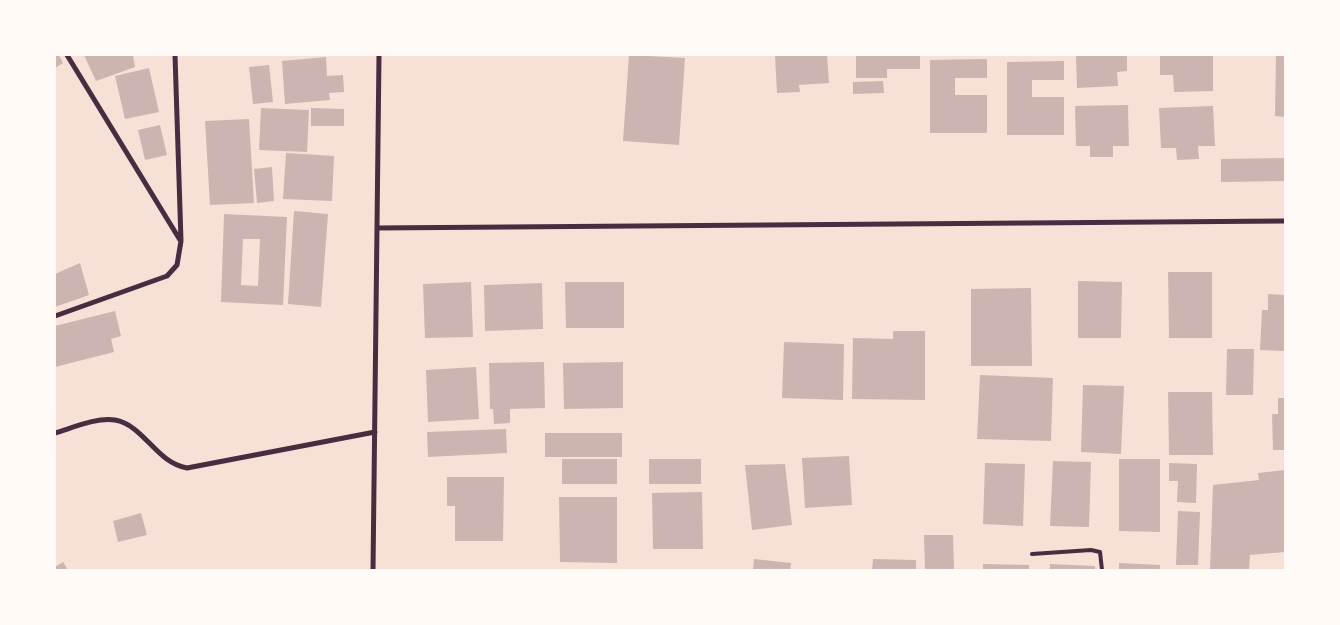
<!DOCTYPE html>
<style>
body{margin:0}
#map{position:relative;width:1340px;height:625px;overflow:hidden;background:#f7e1d7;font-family:Literata,serif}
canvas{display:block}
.frame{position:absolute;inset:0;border:56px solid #fffaf5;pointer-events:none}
</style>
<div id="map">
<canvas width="1340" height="625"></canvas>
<div class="frame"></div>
</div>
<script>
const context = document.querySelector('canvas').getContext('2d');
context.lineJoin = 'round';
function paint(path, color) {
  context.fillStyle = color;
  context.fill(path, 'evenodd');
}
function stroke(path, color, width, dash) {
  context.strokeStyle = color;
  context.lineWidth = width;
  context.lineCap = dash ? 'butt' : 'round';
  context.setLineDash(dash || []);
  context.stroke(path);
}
const building = new Path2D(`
 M55 55H59L63 63 55 68Z
 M84 55H133L135 67 96 81Z
 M629 55 685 58 679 145 623 141Z
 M775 55H827L829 83 799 85 800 92 777 93Z
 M856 55H920V69H887V78H856Z
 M1076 55H1127V71L1117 72 1118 86 1077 88Z
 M1160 55H1213V91L1174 92 1173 75H1160Z
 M1276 55H1285V117L1275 116Z
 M326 57 327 76 343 75 344 92 329 93 330 100 285 104 282 61Z
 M987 59V78H955V95H987V133H930V60Z
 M1064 61V80H1032V97H1064V135H1007V62Z
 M269 65 273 102 253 104 249 67Z
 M149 68 159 112 125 119 115 76Z
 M883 81 884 93 853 94V82Z
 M1128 105 1129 146H1113V157H1090V146H1076L1075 106Z
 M1213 106 1215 146H1198L1199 159 1177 160 1176 148H1161L1159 108Z
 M261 108 309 110 307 152 259 150Z
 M311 108 344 109V126H311Z
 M249 119 254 203 210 205 205 121Z
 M160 125 167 155 145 160 138 130Z
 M286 153 334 156 332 201 283 199Z
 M1285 158V181L1221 182V159Z
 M272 167 274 201 257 203 254 169Z
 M294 211 328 214 321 307 288 304Z
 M224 214 287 217 283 305 221 302ZM243 239H260L258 286 241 285Z
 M80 263 89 295 55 307V274Z
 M1168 272H1212V338H1169Z
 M1078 281 1122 282 1121 338H1078Z
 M471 282 473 337 425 338 423 284Z
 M565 282H624V328H566Z
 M542 283 543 329 485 331 484 285Z
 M1031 288 1032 366H971V289Z
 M1268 294 1285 295V351L1260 350 1262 310H1268Z
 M115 311 121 336 111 339 114 352 55 367V326Z
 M893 331H925V400L852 399 853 338 893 339Z
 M784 342 844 344 843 400 782 398Z
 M1227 349H1254L1253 395H1226Z
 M544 362 545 408 510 409V423L494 424 493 409H490L489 363Z
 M623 362V408L564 409 563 363Z
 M476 367 479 419 428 422 426 370Z
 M980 375 1053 378 1051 441 977 439Z
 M1083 385 1124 386 1121 454 1081 452Z
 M1168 392H1212L1213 455H1169Z
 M1278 398H1285V450H1273L1272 414H1278Z
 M506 429 507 453 428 457 427 432Z
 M545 433H622V457H545Z
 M849 456 852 505 805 508 802 458Z
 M562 459H617V484H562Z
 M649 459H701V484H649Z
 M1119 459H1160V532L1119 531Z
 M1053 461 1091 462 1089 527 1050 526Z
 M985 463 1025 464 1023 526 983 524Z
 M1169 463 1197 464 1196 503 1177 502 1178 481H1169Z
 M785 464 792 525 752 530 745 465Z
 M1285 470V552L1250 555 1249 570H1210L1213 485 1259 480 1258 473Z
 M447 477H504L503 541H455V506H447Z
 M702 492 703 549H653L652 493Z
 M559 497H617V563L560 562Z
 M1178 511 1200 512 1198 565H1176Z
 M141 513 147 535 118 542 113 521Z
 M924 535H953L954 570H925Z
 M754 559 791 563 790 570H753Z
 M873 559 916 560V570H872Z
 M63 562 68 570H55V567Z
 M1119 563 1160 565V570H1119Z
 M983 564 1029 565V570H983Z
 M1050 564 1095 566V570H1050Z`);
const service = new Path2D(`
 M1032 554 1091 550 1100 552 1102 570`);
const minor = new Path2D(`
 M67 55 180 240
 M377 228 1285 221
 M55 316 167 276 177 265 181 241 175 55
 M55 433C72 428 97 417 115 420 144 425 156 463 187 468L375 432
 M373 570 379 55`);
paint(building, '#ccb4b1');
stroke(service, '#4a2c40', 4);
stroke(minor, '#4a2c40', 5);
</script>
